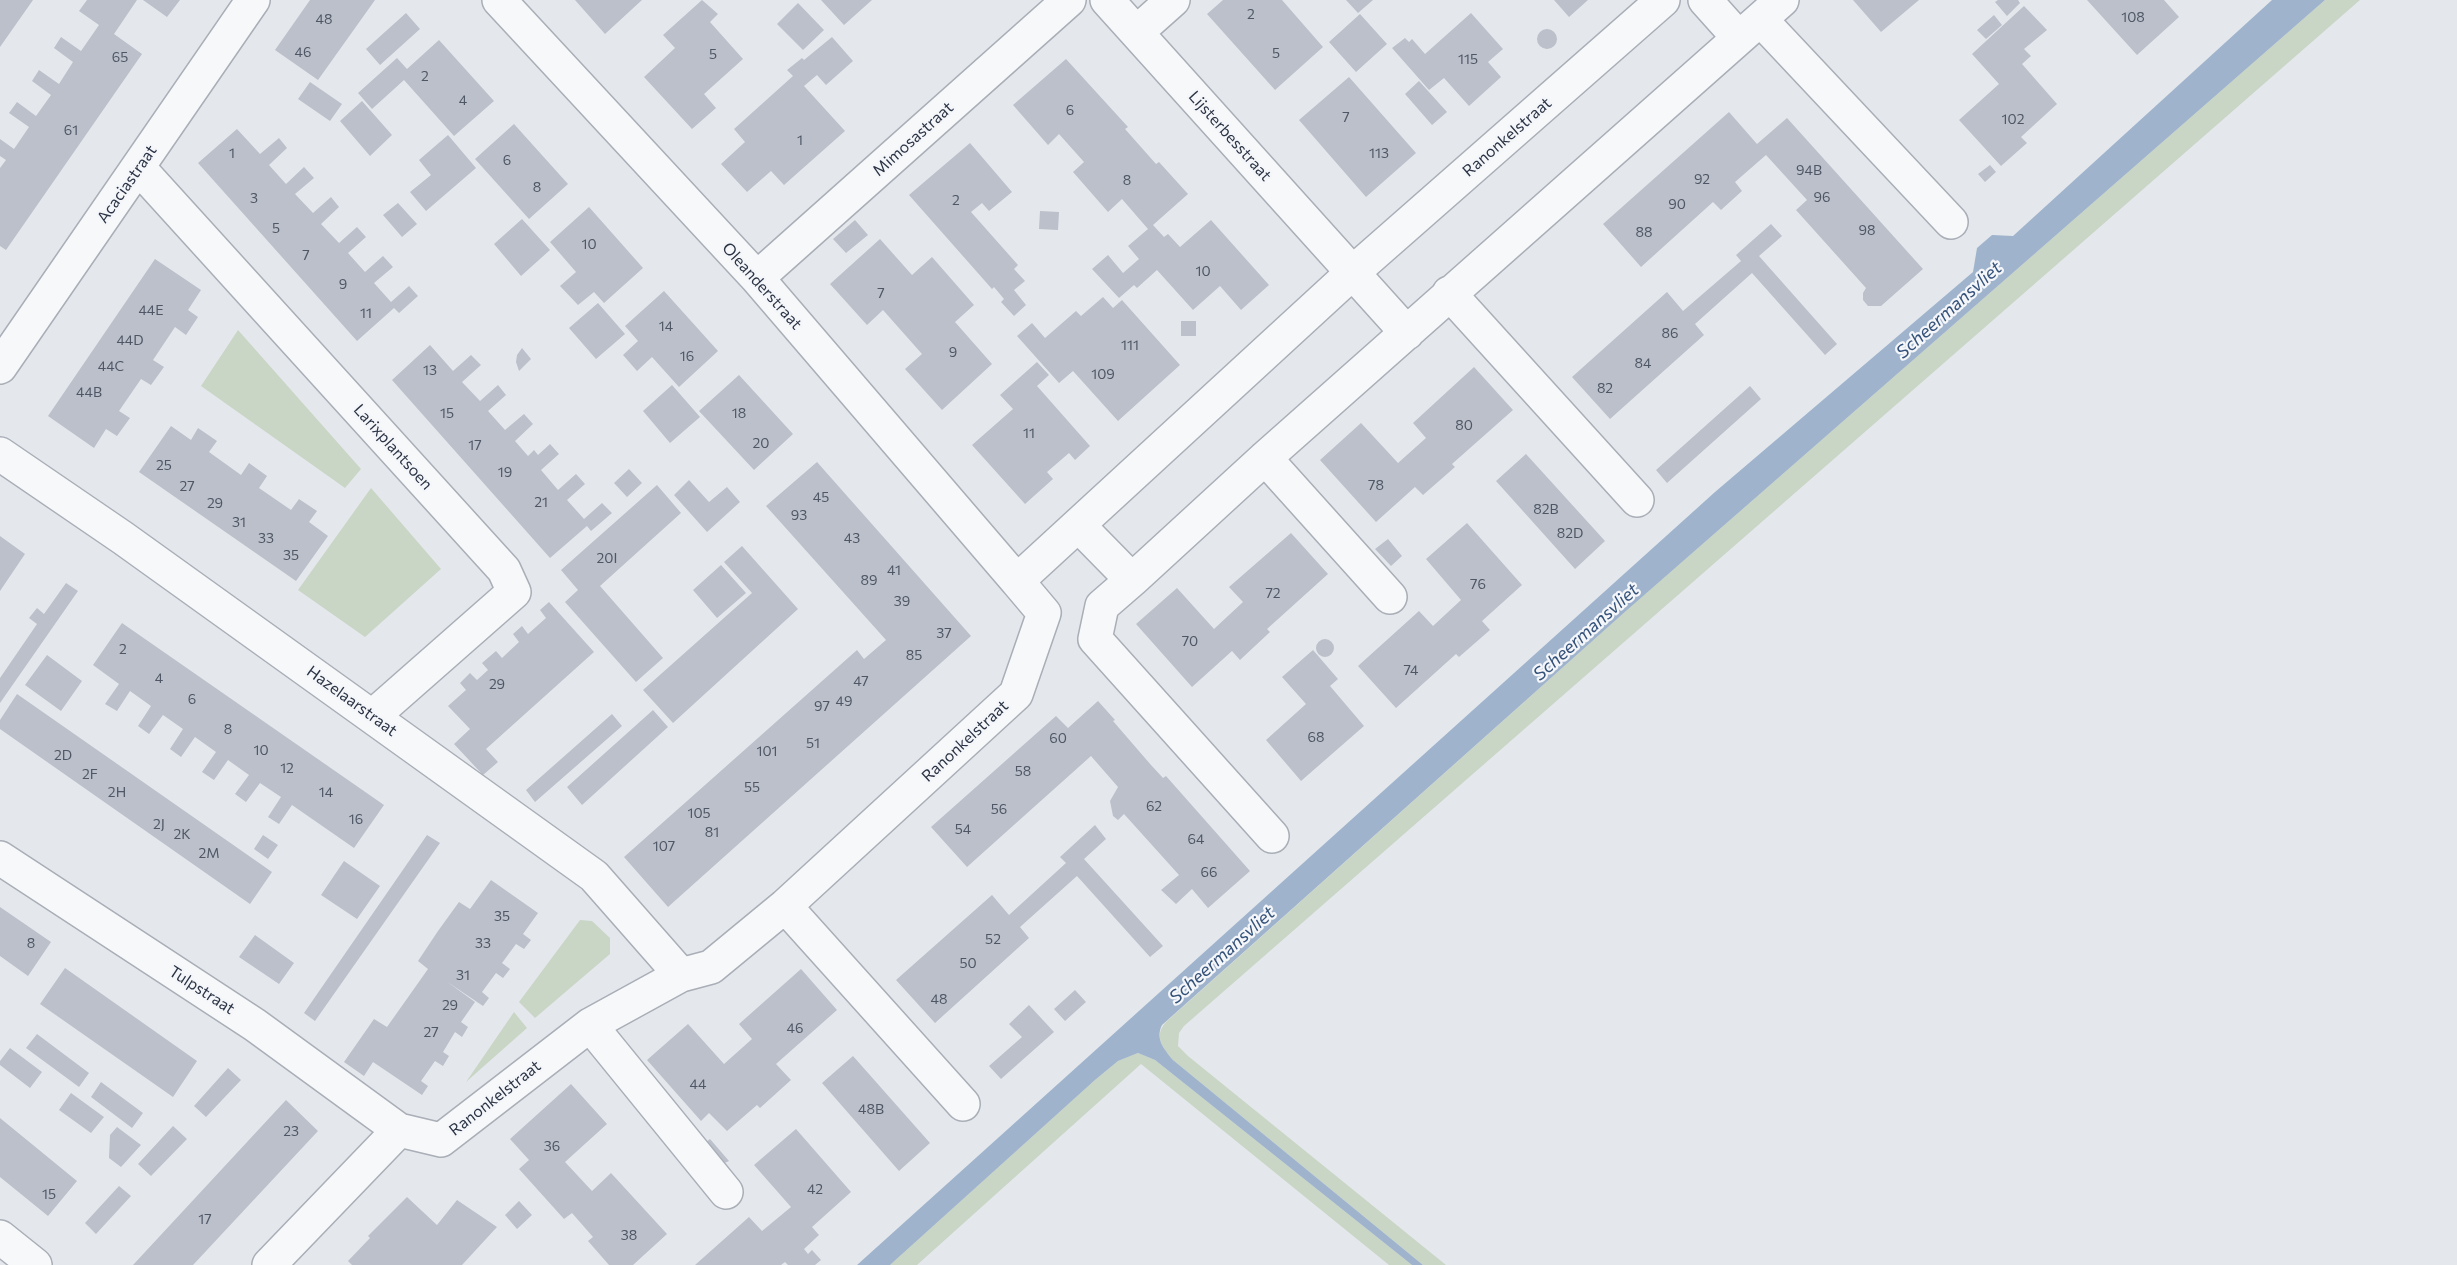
<!DOCTYPE html>
<style>
body{margin:0}
canvas{display:block;background:#e4e7ec}
</style>
<canvas width="2457" height="1265"></canvas>
<script>
const context = document.querySelector('canvas').getContext('2d');
context.lineJoin = 'round';
function paint(path, color) {
  context.fillStyle = color;
  context.fill(path, 'evenodd');
}
function stroke(path, color, width, dash) {
  context.strokeStyle = color;
  context.lineWidth = width;
  context.lineCap = dash ? 'butt' : 'round';
  context.setLineDash(dash || []);
  context.stroke(path);
}
function drawText(font, color, halo, rows, align = 'center') {
  context.font = font + ' Commissioner,sans-serif';
  context.lineWidth = 4.5;
  context.setLineDash([]);
  context.textBaseline = 'middle';
  context.strokeStyle = halo;
  context.fillStyle = color;
  for (const [text, x, y, turn = 0] of rows) {
    context.save();
    context.translate(x, y);
    context.rotate((+turn || 0) * Math.PI / 180);
    context.textAlign = isNaN(turn) ? turn : align;
    if (halo) context.strokeText(text, 0, 0);
    context.fillText(text, 0, 0);
    context.restore();
  }
}
const green = new Path2D(`
 M2325 0H2360L1184 1026 1179 1033 1178 1046 1188 1056 1446 1265H1423L1173 1060C1162 1047 1153 1035 1167 1021L1626 611Z
 M238 330 361 469 345 488 201 386Z
 M371 488 441 569 365 637 298 590Z
 M580 920 592 921 610 938V954L535 1018 519 1002Z
 M514 1012 527 1028 466 1082Z
 M1138 1053 1155 1060 1412 1265H1389L1141 1064 917 1265H890L1095 1080 1118 1061Z`);
const water = new Path2D(`
 M2272 0H2325L1626 611 1162 1025C1155 1039 1164 1049 1173 1060L1423 1265H1412L1155 1060 1138 1053 1118 1061 1095 1080 890 1265H857L1715 492 1973 272 1977 248 1992 235 2013 236Z`);
const building = new Path2D(`
 M0 0H33L0 47Z
 M87 0H137L114 34 142 54 6 250 0 246V168L6 160 0 156V139L14 149 29 127 9 113 17 102 36 116 51 95 32 81 39 70 59 84 73 62 54 48 61 37 81 51 99 25 79 11Z
 M143 0H180L167 17Z
 M310 0H375L318 80 275 50Z
 M575 0H642L605 34Z
 M702 0 718 14 710 22 743 59 704 94 716 108 692 129 644 77 675 48 663 35Z
 M821 0H872L844 25Z
 M1223 0H1282L1323 47 1275 90 1207 14Z
 M1346 0H1373L1358 13Z
 M1554 0H1588L1569 17Z
 M1853 0H1919L1881 32Z
 M1998 0H2018L2020 3 2007 16 1995 2Z
 M2087 0H2164L2179 17 2137 55Z
 M798 3 824 30 803 50 777 24Z
 M2024 6 2047 30 2024 49 2031 56 2022 64 2057 104 2021 137 2027 143 2001 166 1959 120 1999 84 1972 54Z
 M406 13 420 29 380 65 366 49Z
 M1471 13 1503 49 1488 62 1501 77 1469 106 1444 78 1429 90 1392 48 1405 38 1409 42 1412 39 1425 54Z
 M1360 14 1387 44 1356 72 1329 42Z
 M1994 15 2002 25 1986 39 1977 30Z
 M1537 39a10 10 0 1 1 20 0a10 10 0 1 1-20 0Z
 M832 37 853 61 826 85 817 75 804 86 845 131 784 185 771 171 747 192 721 164 745 142 734 129 793 76 787 70 802 58 804 60Z
 M439 40 494 101 454 136 404 80 372 109 358 93 397 58 407 69Z
 M1066 59 1128 127 1125 129 1156 164 1159 162 1188 194 1153 225 1164 237 1168 234 1180 247 1211 220 1269 285 1241 310 1220 286 1193 310 1157 270 1137 288 1134 285 1119 298 1092 269 1108 255 1123 273 1139 259 1128 246 1148 229 1122 199 1108 212 1073 172 1084 162 1059 134 1048 145 1013 105Z
 M1349 77 1416 153 1366 197 1299 120Z
 M1419 81 1447 112 1432 125 1405 94Z
 M310 82 342 104 330 121 298 99Z
 M362 101 392 135 370 156 340 121Z
 M1729 112 1757 144 1787 118 1923 269 1881 306H1868L1863 300V293L1866 288 1796 210 1807 200 1766 155 1735 182 1742 191 1721 210 1713 202 1641 267 1603 224Z
 M514 124 568 184 529 219 475 159Z
 M237 129 260 154 279 138 287 148 269 165 286 184 304 167 314 178 295 194 313 213 331 197 339 207 321 224 339 243 357 227 366 237 348 253 365 272 383 256 393 267 374 283 391 302 409 286 418 296 399 313 394 308 357 341 198 163Z
 M448 135 476 168 426 211 410 192 431 175 419 160Z
 M970 143 1012 192 989 211 982 203 971 212 1018 265 1014 269 1025 281 1014 290 1026 305 1014 316 1001 302 1004 299 994 287 992 289 909 195Z
 M1990 165 1996 172 1985 182 1978 174Z
 M398 203 417 224 402 237 383 215Z
 M589 207 643 268 604 303 594 292 578 305 560 286 576 272 550 242Z
 M1040 211 1059 212 1058 230 1039 229Z
 M522 219 550 250 521 276 494 244Z
 M855 220 868 235 846 253 833 239Z
 M1771 224 1782 236 1759 256 1837 344 1825 355 1752 273 1695 324 1704 335 1610 419 1572 377 1667 292 1683 311 1741 261 1736 255Z
 M880 239 912 275 932 257 974 305 955 322 992 364 942 410 905 369 922 354 883 310 867 325 830 284Z
 M155 259 201 290 188 310 198 317 186 335 175 327 153 360 164 367 151 385 141 379 119 411 130 418 117 436 106 429 94 448 48 416Z
 M664 291 718 351 679 387 652 357 637 371 623 355 638 341 625 326Z
 M1103 297 1113 308 1122 300 1180 365 1118 421 1073 371 1059 383 1017 336 1032 323 1045 338 1076 311 1081 316Z
 M598 303 625 334 596 359 569 328Z
 M1181 321H1196V336H1181Z
 M430 345 453 371 471 355 481 365 462 382 480 401 498 385 506 395 488 411 505 430 524 414 533 424 515 441 528 456 534 450 538 455 550 444 559 454 541 470 558 490 576 474 585 484 567 500 584 519 602 503 612 513 591 531 587 526 550 558 392 380Z
 M522 348 531 359 519 371 516 362 517 355Z
 M1037 362 1049 375 1037 386 1090 446 1075 460 1069 453 1047 472 1053 479 1025 504 972 445 1013 409 1000 395Z
 M1474 367 1513 410 1452 464 1455 467 1423 495 1415 487 1376 522 1320 460 1361 423 1398 463 1426 438 1413 423Z
 M739 375 793 434 754 470 699 411Z
 M672 385 700 417 670 443 643 411Z
 M1750 386 1761 399 1667 483 1656 470Z
 M171 426 191 440 198 428 217 441 209 452 241 475 249 463 267 476 259 488 291 510 299 499 317 511 309 522 328 536 296 581 139 472Z
 M1526 454 1605 541 1575 569 1496 481Z
 M817 462 971 636 668 907 624 857 857 650 864 659 886 640 766 506Z
 M629 469 642 483 627 497 614 483Z
 M689 480 709 502 727 487 740 502 707 532 674 495Z
 M657 485 681 513 600 586 663 658 636 682 565 602 578 590 561 570Z
 M1467 523 1522 585 1482 621 1490 630 1459 657 1456 654 1396 708 1358 666 1419 611 1433 626 1461 600 1426 559Z
 M1291 533 1328 574 1267 629 1270 632 1240 660 1232 651 1192 687 1136 624 1177 588 1214 629 1243 602 1229 587Z
 M0 536 25 554 0 591Z
 M1388 539 1402 556 1391 566 1375 549Z
 M742 546 798 609 673 723 643 690 752 593 724 562Z
 M721 565 746 593 717 618 693 590Z
 M66 583 78 591 0 703V678L37 624 29 618 37 608 44 614Z
 M549 602 594 652 486 749 498 762 483 775 454 744 470 729 448 706 466 690 460 683 470 673 477 680 488 670 482 663 496 651 502 658 519 642 513 634 522 626 528 634 546 618 540 610Z
 M122 623 384 805 354 848 292 805 279 824 268 817 281 797 260 783 246 802 235 794 249 775 228 760 214 780 202 772 216 752 195 737 181 757 170 749 183 729 163 715 149 734 138 726 151 706 130 691 117 711 105 704 119 684 93 665Z
 M1316 648a9 9 0 1 1 18 0a9 9 0 1 1-18 0Z
 M1313 650 1338 679 1330 686 1364 726 1301 781 1266 740 1306 704 1282 677Z
 M47 655 82 681 61 711 25 685Z
 M17 694 272 872 250 904 0 729V720Z
 M1098 701 1115 720 1113 721 1151 765 1163 778 1166 776 1250 871 1208 908 1192 889 1176 904 1161 890 1179 875 1124 814 1118 820 1113 816 1110 801 1118 787 1091 756 967 867 931 827 1056 716 1068 728Z
 M653 710 668 727 582 805 567 787Z
 M612 714 622 726 535 802 526 790Z
 M1095 825 1106 839 1084 859 1163 946 1150 957 1077 876 1020 927 1029 938 935 1023 896 980 992 895 1009 915 1066 863 1060 857Z
 M263 835 278 845 268 859 254 849Z
 M427 835 440 843 315 1021 304 1013Z
 M344 861 380 886 357 919 321 895Z
 M491 880 538 913 523 934 531 940 524 949 516 944 502 963 510 969 503 978 496 973 482 992 489 998 483 1006 446 981 475 1002 461 1022 468 1027 462 1037 455 1032 443 1052 449 1056 443 1066 435 1061 421 1081 428 1086 422 1095 373 1062 364 1076 344 1062 374 1019 387 1027 428 969 418 961 438 931 459 902 470 909Z
 M0 907 51 942 28 976 0 956Z
 M255 935 294 963 279 984 239 957Z
 M65 968 197 1061 173 1097 40 1004Z
 M801 969 837 1010 776 1064 791 1080 760 1108 757 1105 727 1131 709 1113 701 1121 647 1060 688 1024 724 1064 752 1039 739 1024Z
 M1075 990 1086 1002 1065 1021 1054 1009Z
 M1029 1005 1054 1032 1001 1079 989 1066 1022 1037 1009 1024Z
 M37 1034 89 1073 79 1087 26 1048Z
 M10 1048 42 1072 30 1088 0 1065V1061Z
 M853 1056 930 1143 899 1171 822 1083Z
 M228 1068 241 1080 206 1117 194 1106Z
 M101 1082 143 1113 132 1128 91 1097Z
 M571 1084 607 1124 565 1162 592 1191 611 1173 667 1234 633 1265H609L588 1241 593 1237 572 1213 564 1219 519 1169 529 1160 510 1139Z
 M71 1093 104 1117 91 1133 59 1110Z
 M286 1100 318 1131 193 1265H133Z
 M0 1118 77 1181 48 1216 0 1177Z
 M173 1126 187 1139 151 1176 138 1164Z
 M117 1127 141 1145 121 1167 109 1158 110 1135Z
 M796 1129 851 1192 812 1227 819 1235 804 1249 808 1254 812 1250 821 1260 815 1265H788L785 1262 781 1265H695L749 1217 762 1231 791 1207 754 1165Z
 M710 1139 729 1161 718 1166 694 1152Z
 M119 1186 131 1196 96 1234 85 1223Z
 M407 1197 437 1225 457 1200 497 1227 462 1265H352L348 1261 370 1238 368 1236Z
 M519 1201 532 1215 517 1229 505 1215Z`);
const minor = new Path2D(`
 M499 0 757 278 1017 581
 M1107 0 1407 333
 M1705 0 1739 38
 M1761 20 1951 222
 M1137 32 1173 0
 M138 167 504 570 514 592 373 716
 M757 278 1069 0
 M1449 293 1637 500
 M0 367 253 0
 M0 454 123 538 594 876 681 975
 M1265 458 1390 597
 M1079 526 1132 580 1265 458 1782 0
 M1132 580 1102 606 1095 639 1272 836
 M0 858 255 1025 399 1130
 M785 906 963 1104
 M590 1025 726 1192
 M0 1237 35 1265
 M269 1265 399 1130 441 1140 590 1025 681 975 711 967 785 906 1016 694 1044 613 1017 581 1351 274 1663 0`);
const numberNames = [
 ["2",1251,14],
 ["108",2133,17],
 ["48",324,19],
 ["46",303,52],
 ["5",1276,53],
 ["5",713,54],
 ["65",120,57],
 ["115",1468,59],
 ["2",425,76],
 ["4",463,100],
 ["6",1070,110],
 ["7",1346,117],
 ["102",2013,119],
 ["61",71,130],
 ["1",800,140],
 ["1",232,153],
 ["113",1379,153],
 ["6",507,160],
 ["94B",1809,170],
 ["92",1702,179],
 ["8",1127,180],
 ["8",537,187],
 ["96",1822,197],
 ["3",254,198],
 ["2",956,200],
 ["90",1677,204],
 ["5",276,228],
 ["98",1867,230],
 ["88",1644,232],
 ["10",589,244],
 ["7",306,255],
 ["10",1203,271],
 ["9",343,284],
 ["7",881,293],
 ["44E",151,310],
 ["11",366,313],
 ["14",666,326],
 ["86",1670,333],
 ["44D",130,340],
 ["111",1130,345],
 ["9",953,352],
 ["16",687,356],
 ["84",1643,363],
 ["44C",111,366],
 ["13",430,370],
 ["109",1103,374],
 ["82",1605,388],
 ["44B",89,392],
 ["15",447,413],
 ["18",739,413],
 ["80",1464,425],
 ["11",1029,433],
 ["20",761,443],
 ["17",475,445],
 ["25",164,465],
 ["19",505,472],
 ["78",1376,485],
 ["27",187,486],
 ["45",821,497],
 ["21",541,502],
 ["29",215,503],
 ["82B",1546,509],
 ["93",799,515],
 ["31",239,522],
 ["82D",1570,533],
 ["33",266,538],
 ["43",852,538],
 ["35",291,555],
 ["20I",607,558],
 ["41",894,570],
 ["89",869,580],
 ["76",1478,584],
 ["72",1273,593],
 ["39",902,601],
 ["37",944,633],
 ["70",1190,641],
 ["2",123,649],
 ["85",914,655],
 ["74",1411,670],
 ["4",159,678],
 ["47",861,681],
 ["29",497,684],
 ["6",192,699],
 ["49",844,701],
 ["97",822,706],
 ["8",228,729],
 ["68",1316,737],
 ["60",1058,738],
 ["51",813,743],
 ["10",261,750],
 ["101",767,751],
 ["2D",63,755],
 ["12",287,768],
 ["58",1023,771],
 ["2F",90,774],
 ["55",752,787],
 ["2H",117,792],
 ["14",326,792],
 ["62",1154,806],
 ["56",999,809],
 ["105",699,813],
 ["16",356,819],
 ["2J",159,824],
 ["54",963,829],
 ["81",712,832],
 ["2K",182,834],
 ["64",1196,839],
 ["107",664,846],
 ["2M",209,853],
 ["66",1209,872],
 ["35",502,916],
 ["52",993,939],
 ["8",31,943],
 ["33",483,943],
 ["50",968,963],
 ["31",463,975],
 ["48",939,999],
 ["29",450,1005],
 ["46",795,1028],
 ["27",431,1032],
 ["44",698,1084],
 ["48B",871,1109],
 ["23",291,1131],
 ["36",552,1146],
 ["42",815,1189],
 ["15",49,1194],
 ["17",205,1219],
 ["38",629,1235]
];
const streetNames = [
 ["Lijsterbesstraat",1230,136,48],
 ["Ranonkelstraat",1507,137,-41],
 ["Mimosastraat",913,139,-42],
 ["Acaciastraat",127,184,-55],
 ["Oleanderstraat",762,286,48],
 ["Larixplantsoen",393,447,48],
 ["Hazelaarstraat",352,701,36],
 ["Ranonkelstraat",965,741,-43],
 ["Tulpstraat",202,990,33],
 ["Ranonkelstraat",495,1098,-38]
];
const waterNames = [
 ["Scheermansvliet",1949,310,-42],
 ["Scheermansvliet",1586,632,-42],
 ["Scheermansvliet",1222,955,-42]
];
paint(green, '#c9d6c5');
paint(water, '#9fb4cc');
paint(building, '#bbc0ca');
stroke(minor, '#a9aeb7', 36);
stroke(minor, '#f7f8fa', 33);
drawText('14px', '#4f5766', null, numberNames);
drawText('16px', '#2b3445', '#f4f6f9', streetNames);
drawText('italic 18px', '#34527a', '#f4f6f9', waterNames);
</script>
